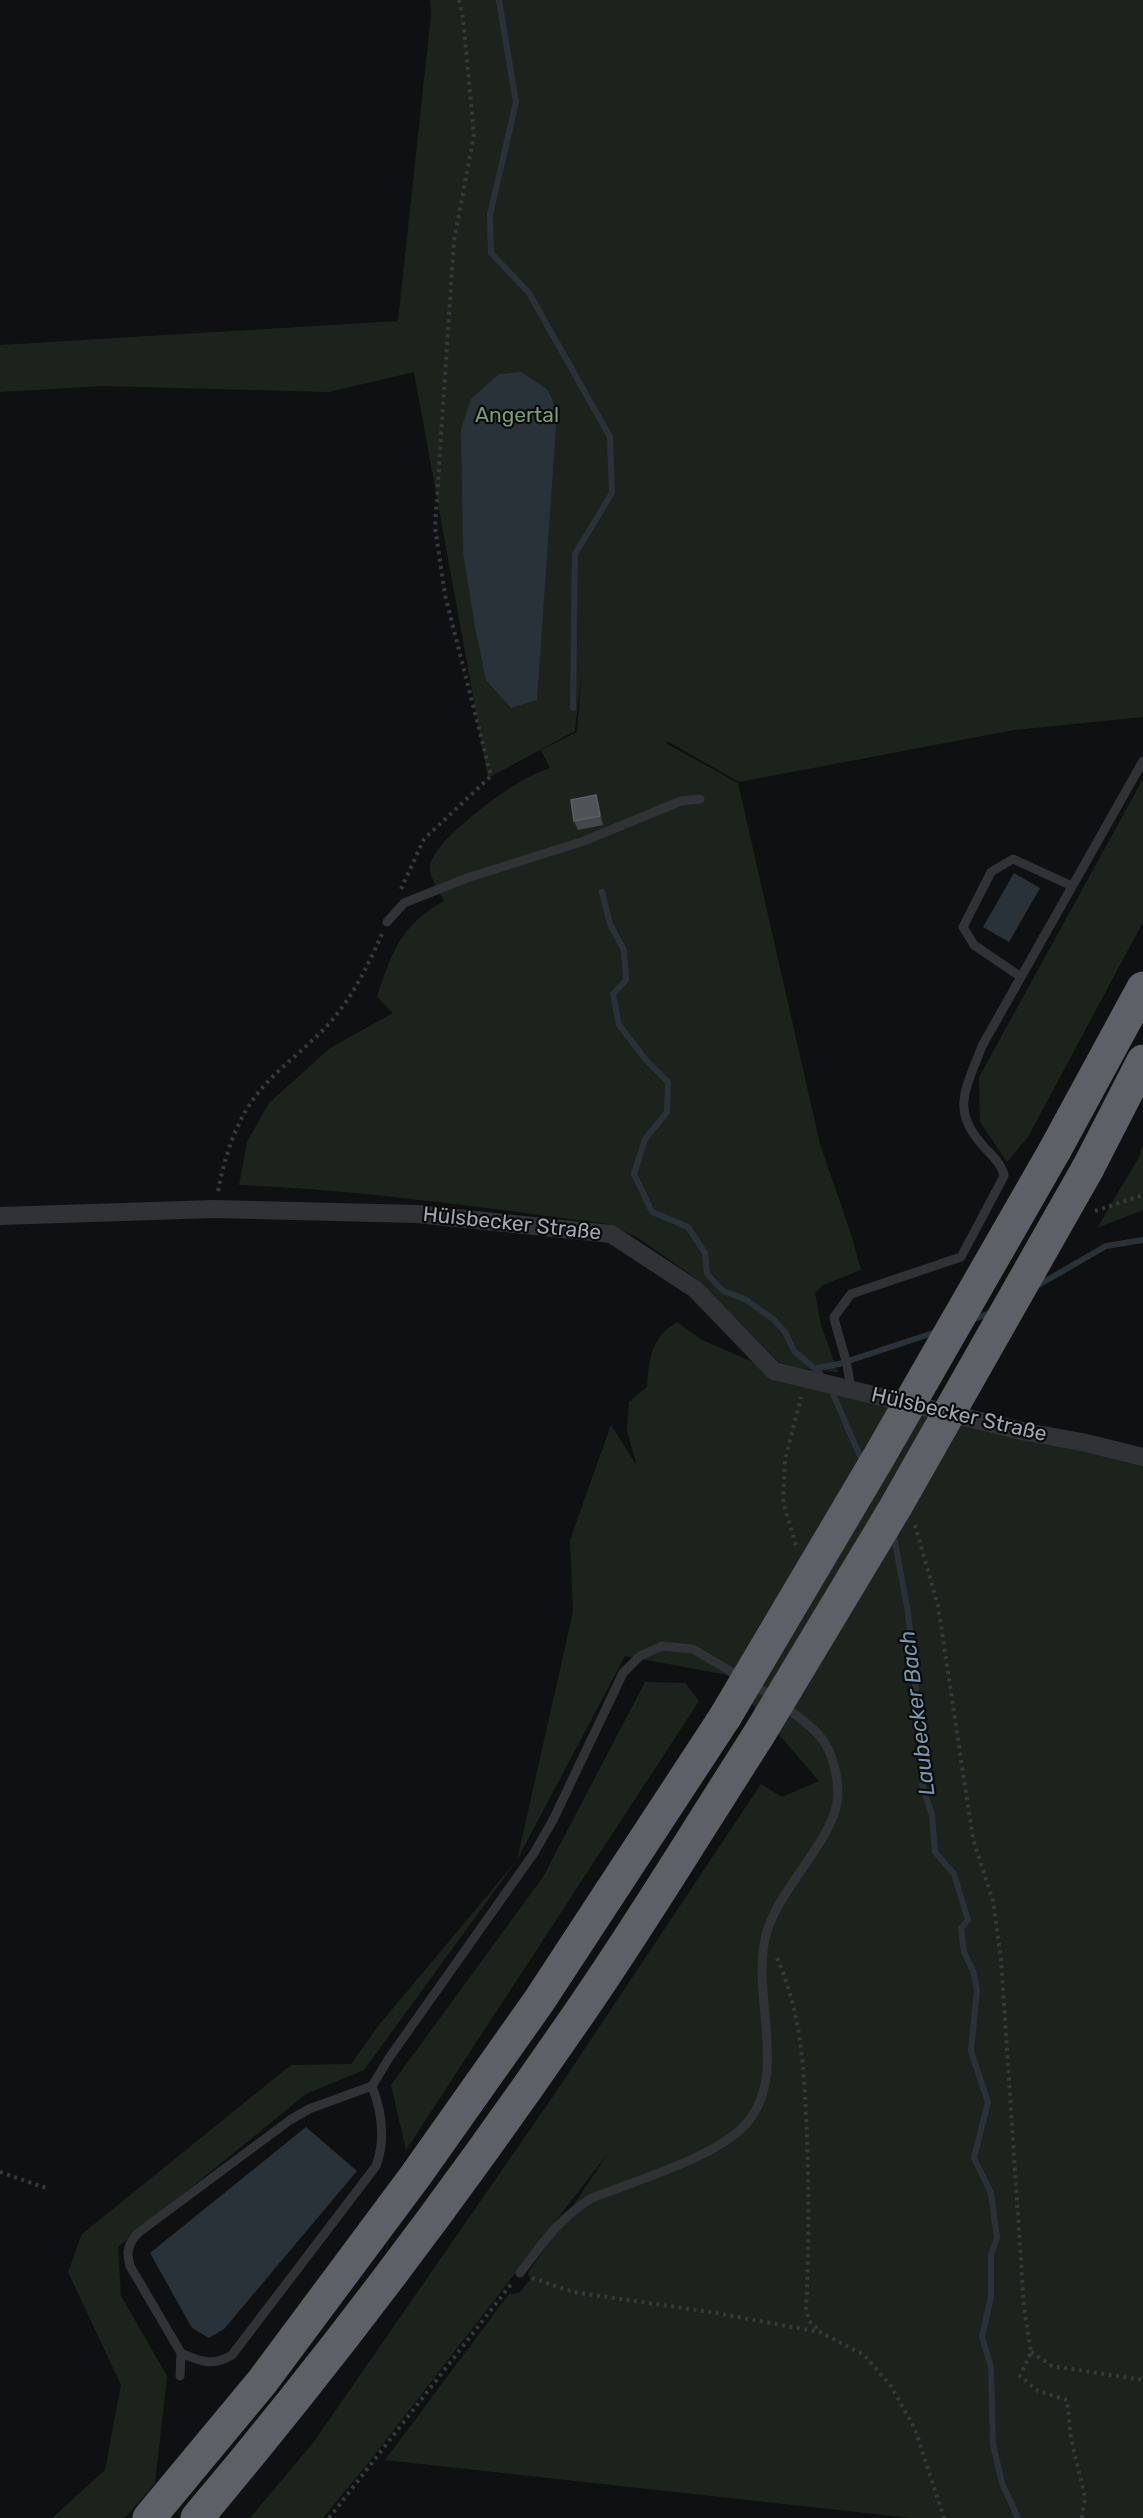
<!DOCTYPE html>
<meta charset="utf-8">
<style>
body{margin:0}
canvas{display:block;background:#0f1011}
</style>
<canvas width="1143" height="2518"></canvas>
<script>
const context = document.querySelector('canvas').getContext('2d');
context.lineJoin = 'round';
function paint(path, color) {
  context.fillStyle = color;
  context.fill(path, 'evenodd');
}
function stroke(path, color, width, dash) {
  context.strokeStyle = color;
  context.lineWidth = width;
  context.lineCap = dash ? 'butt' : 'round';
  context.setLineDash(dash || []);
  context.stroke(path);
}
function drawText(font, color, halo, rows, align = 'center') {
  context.font = font + ' Rubik,sans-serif';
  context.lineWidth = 4.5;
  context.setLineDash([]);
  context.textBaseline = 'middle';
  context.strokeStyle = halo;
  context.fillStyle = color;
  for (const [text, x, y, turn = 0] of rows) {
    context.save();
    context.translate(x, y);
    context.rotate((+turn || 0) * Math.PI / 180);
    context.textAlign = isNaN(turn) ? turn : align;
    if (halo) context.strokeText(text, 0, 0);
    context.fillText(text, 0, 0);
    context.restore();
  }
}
const green = new Path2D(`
 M430 0H1143V717L1014 730 739 782 667 741V744L738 783 820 1144 851 1234 861 1270 823 1285 815 1293 821 1325 838 1372 798 1368 779 1362 697 1279 637 1237 608 1224C485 1208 363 1190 239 1185L247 1142 269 1103 330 1048 393 1013 377 997C391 954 401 924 444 901 440 892 429 877 430 867 432 842 499 794 520 782 529 776 540 772 550 768L541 750 577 732 582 668 575 731 488 778 414 372 329 392 103 386 0 392V345L398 321 431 15Z
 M1143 779V922L1028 1137 1007 1162 980 1122 979 1077Z
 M1143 1144V1210L1097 1228 1138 1159Z
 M677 1322 702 1340 774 1371 1143 1464V2518H911L385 2460 509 2294 519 2293 530 2280 528 2273 609 2152 369 2462 323 2518H250L313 2443 556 2092 761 1784 782 1797 819 1781 727 1675 625 1656 517 1860 364 2070 306 2094 118 2247 121 2296 167 2376 155 2483 125 2518H52L105 2470 121 2385 68 2272 82 2234 291 2065 351 2064 379 2025 517 1860 573 1612 570 1540 611 1425 637 1466 627 1431 629 1402 647 1387C649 1358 651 1338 677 1322Z
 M645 1682 685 1683 699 1701 406 2150 391 2085 543 1877Z`);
const water = new Path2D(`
 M521 372 548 390 557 412 537 700 511 708 486 680 475 627 463 552 461 429 471 399 499 374Z
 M1014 873 1040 888 1009 942 983 927Z
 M306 2127 357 2171 224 2329 209 2338 192 2328 150 2253Z`);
const stream = new Path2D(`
 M499 0 516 102 490 215 491 253 529 293 610 437 612 493 575 554 573 708
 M602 892 610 924 624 950 626 980 613 994 619 1025 646 1060 668 1082 667 1112 645 1139 634 1174 652 1212 688 1227 705 1253 707 1274 723 1291 745 1299 773 1319 785 1332 794 1351 820 1373
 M1035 1287 1106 1246 1143 1240
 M971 1320 993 1312
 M817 1368 839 1364 936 1332
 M833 1394 863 1463
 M893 1532 908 1612 916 1692 930 1777 922 1785 932 1815 935 1852 954 1874 968 1920 961 1928 964 1952 973 1971 977 1990 971 2051 988 2102 974 2158 991 2193 997 2238 991 2255V2297L982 2337 991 2367 993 2444 1002 2483 1018 2518`);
const path = new Path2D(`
 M401 889 424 839 491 776 445 595 435 527 454 240 474 135 463 18 459 0
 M218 1191C224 1160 234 1127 252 1101 271 1074 298 1055 321 1032 348 1006 367 968 382 934
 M1095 1211 1143 1195
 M915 1525 938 1606 973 1839 993 1901 1001 1959 1024 2307 1031 2352 1020 2376 1038 2391 1067 2400 1071 2439 1085 2497 1082 2518
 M796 1545 783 1502 785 1460 801 1397
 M777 1958C803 2017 804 2074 807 2138 809 2194 809 2251 806 2308L809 2321 820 2331
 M0 2172 49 2189
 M532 2278 573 2292 710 2312 820 2332 864 2355 891 2386 915 2429 944 2518
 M1031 2352 1052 2366 1143 2380
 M329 2518 512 2283`);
const lane = new Path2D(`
 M387 922 404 903 467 878 584 841 681 801 700 799
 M1021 977 974 945 963 927 991 872 1013 859 1072 886
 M850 1390C850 1365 839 1341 834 1317L851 1294 961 1257 1004 1176C1003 1166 993 1156 986 1149 949 1111 966 1089 982 1046L1143 761
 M372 2086 389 2058 534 1853 553 1820 623 1673 640 1656 662 1646 693 1649 774 1697
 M372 2086C382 2112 386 2139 376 2166L232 2355C213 2367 199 2361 181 2353L130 2266C126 2252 128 2244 138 2233L290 2120 309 2109Z
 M520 2273C543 2243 558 2219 592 2198 634 2181 717 2157 746 2124 789 2075 752 1998 765 1939 775 1890 836 1840 838 1795 838 1777 833 1753 822 1739 813 1726 796 1716 784 1706
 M180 2376 181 2353`);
const street = new Path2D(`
 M0 1216 214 1209 417 1214 611 1234 695 1289 774 1371 1026 1432 1082 1442 1143 1457`);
const highway = new Path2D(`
 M1055 1150 1143 988
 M1088 1168 1143 1061
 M149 2518 262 2382 416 2175 539 2001 725 1717
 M197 2518C330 2360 454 2195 571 2025 637 1931 696 1832 758 1736`);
const highwayBridge = new Path2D(`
 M725 1717 880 1455 1055 1150
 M758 1736 895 1508 1088 1168`);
const wall = new Path2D(`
 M596 795 599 805 603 825 578 830 574 821Z`);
const shadedWall = new Path2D(`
 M596 795 599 805 603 825 600 816Z`);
const building = new Path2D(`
 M596 795 600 816 574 821 571 800Z`);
const parkNames = [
 ["Angertal",517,416]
];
const streetNames = [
 ["Hülsbecker Straße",512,1224,6],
 ["Hülsbecker Straße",959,1415,13]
];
const waterNames = [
 ["Laubecker Bach",918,1713,-97]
];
paint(green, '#1c231d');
paint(water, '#293239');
stroke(stream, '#293239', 6);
stroke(path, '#37393d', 4, [3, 4.5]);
stroke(lane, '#313236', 9);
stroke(street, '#313236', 18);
stroke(highway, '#5d6067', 33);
stroke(highwayBridge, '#5d6067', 33);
paint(wall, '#45474c');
paint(shadedWall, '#2b2d30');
paint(building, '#4f5257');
stroke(building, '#5c5f65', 1.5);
drawText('21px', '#789d78', '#0b0b0c', parkNames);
drawText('21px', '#a1a7b2', '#0b0b0c', streetNames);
drawText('italic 22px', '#7796ad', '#0b0b0c', waterNames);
</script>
